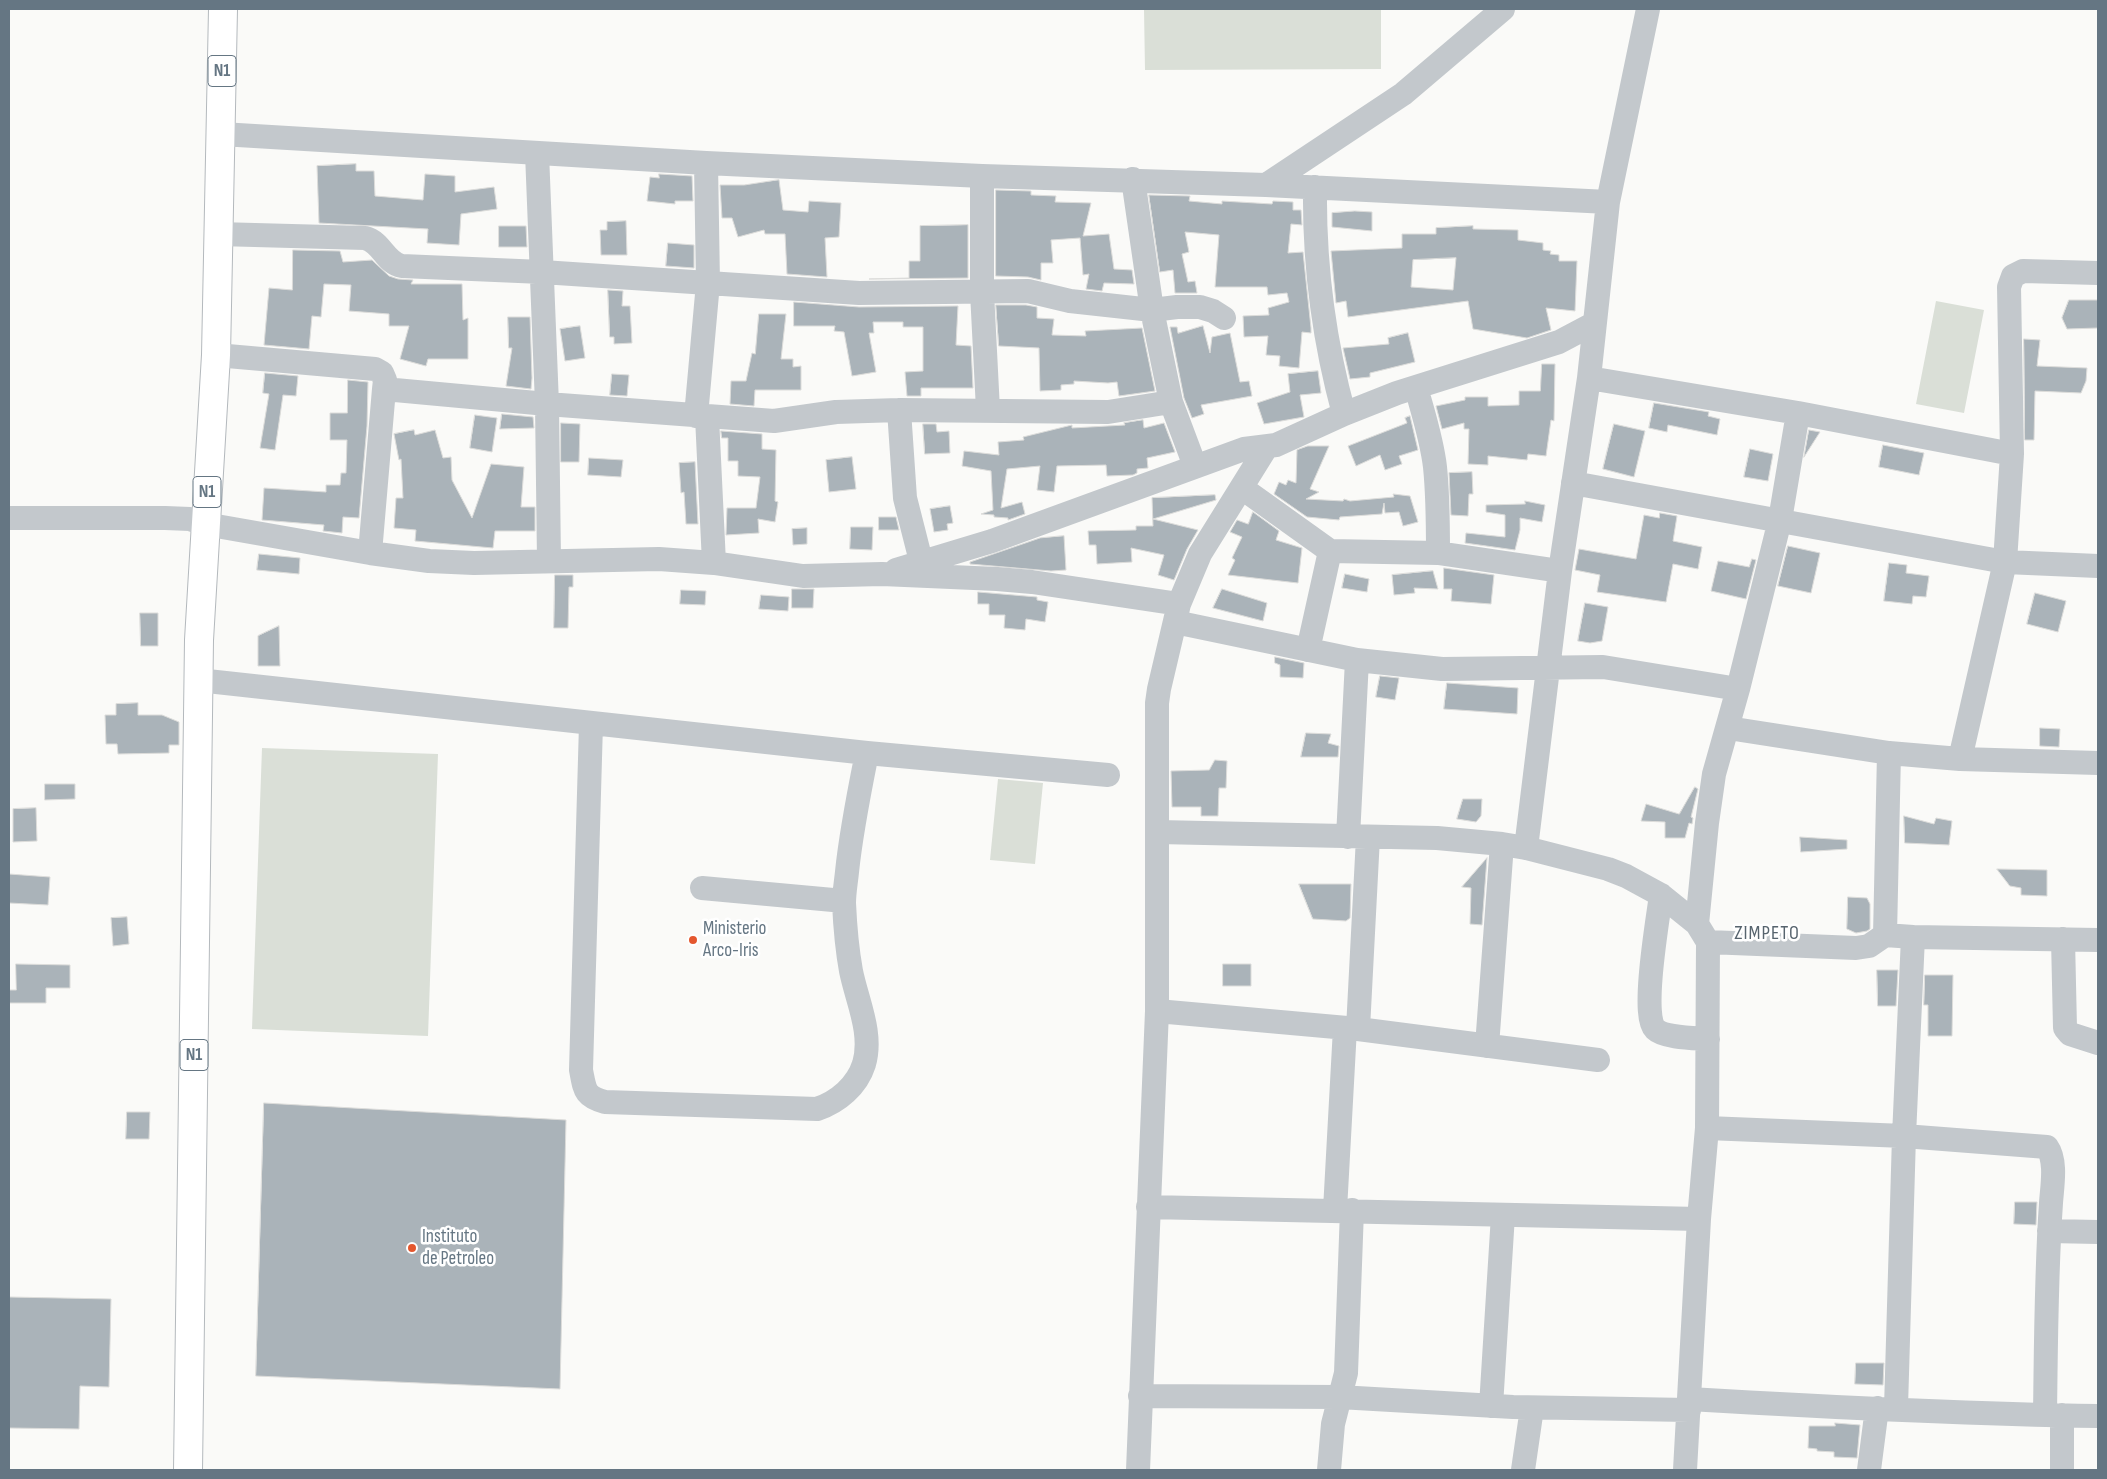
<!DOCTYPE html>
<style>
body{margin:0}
#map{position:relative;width:2107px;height:1479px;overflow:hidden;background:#fafaf8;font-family:"Sofia Sans Condensed",sans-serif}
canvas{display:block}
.frame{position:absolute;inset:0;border:10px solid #657683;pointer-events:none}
</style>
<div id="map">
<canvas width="2107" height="1479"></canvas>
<div class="frame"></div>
</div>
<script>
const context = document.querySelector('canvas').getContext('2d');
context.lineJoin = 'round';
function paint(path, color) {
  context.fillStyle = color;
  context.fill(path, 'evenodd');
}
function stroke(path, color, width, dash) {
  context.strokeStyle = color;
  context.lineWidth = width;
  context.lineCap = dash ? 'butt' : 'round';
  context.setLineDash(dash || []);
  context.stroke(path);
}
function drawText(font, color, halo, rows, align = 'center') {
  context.font = font + ' "Sofia Sans Condensed",sans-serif';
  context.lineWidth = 5;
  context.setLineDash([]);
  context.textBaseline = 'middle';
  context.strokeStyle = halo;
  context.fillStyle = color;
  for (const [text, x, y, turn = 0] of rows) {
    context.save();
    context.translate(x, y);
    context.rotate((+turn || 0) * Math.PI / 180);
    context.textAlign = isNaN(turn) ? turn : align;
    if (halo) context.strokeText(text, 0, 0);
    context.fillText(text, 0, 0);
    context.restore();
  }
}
const green = new Path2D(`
 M1144 9H1381V69L1145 70Z
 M1936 301 1984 310 1964 413 1916 404Z
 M262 748 438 754 428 1036 252 1029Z
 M998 779 1043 783 1035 864 990 860Z`);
const building = new Path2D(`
 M356 164V171H374L375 196 423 200 425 174 455 176V192L494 187 497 209 461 214 459 245 427 243 428 229 319 223 317 166Z
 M659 174 692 176 693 201H675V204L647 201 650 177 659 178Z
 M779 180 783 210 808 212 809 201 841 203 839 237 825 238 827 277 787 274 785 234H765L764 230 738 237 732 218H722L720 185H744Z
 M996 190 1031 191V195L1056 196 1055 202 1091 203 1083 236 1109 234 1114 269 1132 270 1134 284 1104 283 1102 291 1086 289 1089 274 1083 275 1080 238 1051 240 1053 263H1041V280L1028 277 996 276Z
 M1149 195 1190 196 1189 201 1222 204V201L1272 204 1273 201 1293 202V210H1301L1302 225 1291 224 1288 253 1303 252 1311 328V333L1302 332 1299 368 1279 366 1280 356 1266 355 1268 336 1244 337 1243 316 1269 315 1268 308 1289 302 1287 293 1268 295 1267 287H1215L1219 235 1185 232 1189 252 1182 254 1188 282 1195 281 1197 293H1175L1173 270 1160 272Z
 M1355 211 1372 212V231L1332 227V213Z
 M626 221 627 255H601L600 230H607V222Z
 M968 225V278L869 279 909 278V261H920V226Z
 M499 226H526L527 247H499Z
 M1473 226V229L1518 230V240L1543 243V250L1551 251 1550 254 1559 255V261H1577L1575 311 1546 308 1551 330 1527 338 1473 329 1468 301 1348 317 1346 301 1336 303 1331 251 1402 248V234H1436V228ZM1456 258 1453 290 1411 287 1413 260Z
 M668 243 694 245V268L666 266Z
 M293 250 340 251 343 262 372 260 389 276 398 279 413 280 411 284H462L463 320 468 318V359H428L426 366 400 359 409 326H389V314L349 311 351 285 324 284 321 317 312 316 309 349 264 345 269 288 292 290Z
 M608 290 623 291 622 306H630L632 343 614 344V337H610Z
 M2069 300H2098V328L2067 329 2062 318Z
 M794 302 859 307 958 306 956 345 971 346 973 388H921V396H907L905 372 923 371V327H903V322H873L874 333H869L876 372 852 376 844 332 834 331 835 326H794Z
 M996 305H1026L1037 307V318L1054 319 1052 335 1086 336 1085 331 1142 328 1155 391 1119 396 1117 382 1108 383 1074 381V384L1061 385V390L1040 391 1039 348 999 346Z
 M759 314H786L781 359H793V367L801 366V390H755L754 406 730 404 731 381H746L752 353 755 354Z
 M508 317H530L532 378 531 389 506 386 512 348H509Z
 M580 326 585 358 565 361 560 329Z
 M1203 326 1210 353 1212 337 1230 333 1240 382 1249 381 1252 396 1201 405 1204 414 1192 418 1184 398 1170 327H1177L1178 333Z
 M1408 333 1415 362 1370 373V377L1350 379 1343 348 1389 344 1388 338Z
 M2024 339 2040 340 2037 366 2087 368 2086 381 2081 393 2035 391 2034 440H2025Z
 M1542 364H1555L1554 421 1551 420 1546 456 1528 454 1527 460 1488 456V465L1468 464 1469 429H1464V423L1442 429 1436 406 1465 400V397H1488V406L1519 405V391H1540Z
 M1318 371 1321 393 1300 395 1304 417 1264 424 1257 403 1290 392 1288 374Z
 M265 373 298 376 296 396 283 395 275 450 260 448 269 394 263 393Z
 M612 374 629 375 627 396 610 395Z
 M348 380 368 382 367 426 359 518 343 517 342 533 323 531 324 525 262 520 264 488 326 492V485H340L341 473H346L347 440H330V413H347Z
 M1654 403 1709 412 1708 416 1720 419 1717 435 1668 425 1667 432 1649 428Z
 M502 414 533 417 534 428 500 429Z
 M475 415 497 418 492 452 470 448Z
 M1410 416 1418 450 1399 456 1402 464 1385 470 1380 455 1356 466 1348 446 1407 423 1405 418Z
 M1143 420 1144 428 1164 423 1175 452 1147 458 1148 468 1137 469V473L1133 475 1107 476 1106 465 1057 466 1054 492 1037 490 1040 466 1007 469 1001 508 1022 502 1025 514 1008 520V518L994 517V515L981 514 993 510 991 471 962 466 964 451 999 455 998 442 1024 440 1023 437 1072 425V428L1125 425 1124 423Z
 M561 423 580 424 579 462H561Z
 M923 424H936L937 432 949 431 950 453 925 454Z
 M1614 424 1645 431 1634 477 1603 469Z
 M414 430 415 435 435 430 443 458 451 457 452 480 472 518 491 464 524 467 521 507H535V531H495L493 548 415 541 416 530 394 528 396 498H403L401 459 399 460 394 434Z
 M1809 430 1820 432 1804 457Z
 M721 431 762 434V449L776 450 775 501 778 502 775 522 758 519 759 533 726 535 727 508H756L760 477 738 476V461H728V438H722Z
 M1883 445 1924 453 1919 475 1879 467Z
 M1308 446H1329L1310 489 1319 492 1306 499 1343 501 1344 499 1350 501 1394 497 1393 494 1410 496 1418 522 1403 526 1399 512 1385 513 1384 503 1382 514 1340 517 1339 520 1307 517 1274 494 1279 482 1286 485 1288 480 1296 483 1297 450Z
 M1750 449 1773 454 1768 481 1744 477Z
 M852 457 856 489 829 492 826 460Z
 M589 458 623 460 621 477 588 475Z
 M695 462 698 524H686L684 492 681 493 679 463Z
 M1472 472 1473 494H1469L1468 516 1451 515 1449 473Z
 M1215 495 1216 500 1153 519 1198 530 1187 549 1174 580 1158 575 1164 555 1131 548 1132 562 1097 564 1096 545H1089L1088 531 1136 530V526H1153L1152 498Z
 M1525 501 1545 505 1542 522 1520 518V530L1515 550 1465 543 1466 533 1505 537V515L1486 512V505L1525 504Z
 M950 506 953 523 947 524 948 530 934 532 930 509Z
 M1253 512 1279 531 1276 540 1302 548 1298 583 1228 575 1235 560 1232 558 1242 537 1230 532 1237 520 1248 524Z
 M1660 513 1677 516 1673 541 1702 547 1698 569 1673 564 1666 602 1597 592 1600 575 1575 570 1579 549 1636 559 1644 515 1659 518Z
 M879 517H896L899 530H879Z
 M851 527H873L872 550 850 549Z
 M807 528V544L793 545 792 529Z
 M1064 536 1066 570 1051 571 970 564V562L1040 538Z
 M1788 546 1820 553 1811 593 1778 586Z
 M259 554 300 558 299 574 257 570Z
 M1752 559 1756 560 1746 599 1711 591 1718 561 1749 567Z
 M1889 563 1907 565 1906 573 1929 576 1926 597 1913 596 1912 604 1884 601Z
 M1444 568 1494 575 1491 604 1451 601 1452 589H1444Z
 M1433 571 1438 589 1414 588 1415 593 1394 595 1392 575Z
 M1345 574 1369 579 1367 592 1342 588Z
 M555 575H573V587H569L568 628H554Z
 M792 589H814L813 608H792Z
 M1222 589 1267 603 1263 621 1213 608Z
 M681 590 706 591 705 605 680 604Z
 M978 592 1037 597V600L1048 602 1045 622 1026 619 1025 630 1004 628 1005 615H989V604H978Z
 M2035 593 2066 601 2058 632 2027 624Z
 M761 595 789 597 788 611 759 609Z
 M1585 603 1608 607 1602 641 1590 643 1578 641Z
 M140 613H158V646H141Z
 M279 626 280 666H258V636Z
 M1275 657 1304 663 1303 678 1280 677V665L1275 663Z
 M1380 676 1399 678 1395 700 1376 697Z
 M1447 683 1518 688 1517 714 1444 709Z
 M138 703V715H162L179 722V745H169V753L118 754 117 744H106L105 715H116V704Z
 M2040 728 2060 729 2059 747 2040 746Z
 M1306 733 1331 734 1328 743 1339 746 1338 757H1301Z
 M1215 760 1227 761 1226 788H1219L1218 816H1201V807H1172L1171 771 1209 770Z
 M45 784H75V799L45 800Z
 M1695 787 1698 789 1691 817 1693 818 1692 824 1689 823 1685 838H1665V822L1641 821 1646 804 1679 814Z
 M1463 799H1482L1481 816 1476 822 1457 819Z
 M36 808 37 841 13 842V809Z
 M1904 816 1934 824 1936 818 1952 821 1949 845 1905 843Z
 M1800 837 1847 840V849L1801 852Z
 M1487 858 1482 925 1470 924 1471 888 1462 887Z
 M1997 869 2047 870V896L2021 895V888L2010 886Z
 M9 874 50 877 48 905 9 903Z
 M1299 884H1351L1350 918 1346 921 1313 919Z
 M1848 897 1867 898 1870 904V929L1867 931 1856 933 1847 929Z
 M127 917 129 944 113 946 111 918Z
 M16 964 70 965V988H46V1003H9V990H16Z
 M1223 964H1251V986H1223Z
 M1877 970H1898L1896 1006H1878Z
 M1925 975H1953L1952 1036H1928V1005H1924Z
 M264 1103 566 1120 560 1389 256 1376Z
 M127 1112H150L149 1139H126Z
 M2015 1202H2037L2036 1225 2014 1224Z
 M9 1297 111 1299 109 1387 80 1386 79 1429 9 1428Z
 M1856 1363H1884L1883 1385 1855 1384Z
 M1835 1423 1860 1425 1857 1458 1834 1457V1452L1817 1451V1449L1808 1448 1809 1426H1835Z`);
const minor = new Path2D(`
 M221 134 706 163 982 176 1266 185 1608 202
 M537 153 547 404 549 561
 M982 176V292L988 410
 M1133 179 1152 310 1171 402 1195 466
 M1266 185 1403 94 1503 9
 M1315 187C1314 264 1324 341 1344 414
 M218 234 365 238C382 242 385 263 402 266L542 272 859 293 1028 291 1070 301 1152 310 1177 307H1200L1213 311 1224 318
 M216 355 375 369 382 373 385 380 384 389 370 553
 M1589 378 1798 413 2012 454
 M1416 387C1423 413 1432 440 1435 467 1438 496 1438 524 1438 553
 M384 389 547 404 774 421 836 412 899 410 1108 412 1171 402
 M899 410 905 498 921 561
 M696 416 708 283 706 163
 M707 417 714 563
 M1573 483 2005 562 2098 566
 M1242 488 1330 551 1308 650
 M9 518H165L190 519 205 524 370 553 429 561 474 563 659 559 714 563 803 576 882 574 997 579 1032 582 1179 604
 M1330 551 1438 553 1560 571
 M896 570 992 541 1244 449 1276 445 1344 414 1397 393 1559 342 1593 324
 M1175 622 1357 660 1442 669 1603 667 1738 689
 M198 680 867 753 1108 775
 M591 724 581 1070C585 1090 584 1096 605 1102L817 1109C838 1102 857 1086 864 1064 873 1033 857 1001 851 971 847 949 845 925 844 903 844 893 846 882 847 872 851 832 859 793 867 753
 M1728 728 1889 753 1960 759 2098 763
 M1889 753 1885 935 1913 937 1904 1136 1896 1408
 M1960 759 2005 562 2012 454 2009 287 2013 276 2023 271 2098 273
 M1158 832 1437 838 1502 844 1526 848 1608 869 1626 876 1661 895 1697 924 1708 942 1856 948 1869 946 1885 935
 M1348 837 1357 660
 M1526 848 1560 571 1589 378 1608 202 1648 9
 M702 888 844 901
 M1661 895C1658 918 1641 1016 1655 1029 1664 1038 1696 1038 1708 1039
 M1697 924 1707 823 1714 774 1738 689 1780 520 1798 413
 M1913 937 2098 940
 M2063 939 2065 1028 2070 1034 2098 1043
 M1157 1011 1358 1029 1598 1060
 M1358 1029 1368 837
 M1487 1046 1502 844
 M1707 1128 1904 1136 2047 1147C2057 1161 2052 1187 2051 1203 2046 1274 2046 1344 2045 1415
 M1148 1207 1699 1219
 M1335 1210 1345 1028
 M2049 1231 2098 1232
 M1140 1396 1339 1397 1513 1407 1689 1410
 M1689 1399C1825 1407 1962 1414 2098 1416
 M1491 1406 1503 1215
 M2062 1415V1470
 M1138 1470 1157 1011V703L1159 689 1179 604 1200 554 1266 448
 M1329 1470 1333 1424 1346 1373 1352 1210
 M1523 1470 1532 1408
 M1685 1470 1699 1219 1707 1128 1708 942
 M1869 1470 1877 1408`);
const highway = new Path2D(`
 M188 1470 199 640 216 355 223 9`);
const markers = [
 [693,940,5,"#e4572e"],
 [412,1248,5,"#e4572e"]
];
const shields = [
 [222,71,28],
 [207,492,28],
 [194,1055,28]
];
const shieldNames = [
 ["N1",222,71],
 ["N1",207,492],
 ["N1",194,1055]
];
const poiNames = [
 ["Ministerio",703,929],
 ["Arco-Iris",703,951],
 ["Instituto",422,1237],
 ["de Petroleo",422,1259]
];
const neighbourhoodNames = [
 ["ZIMPETO",1767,934]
];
paint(green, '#dadfd7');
paint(building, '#aab3b9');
stroke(building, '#dcdcda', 1);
stroke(highway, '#b4b9bd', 30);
stroke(minor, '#c3c8cc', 24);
stroke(highway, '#fff', 28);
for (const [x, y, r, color] of markers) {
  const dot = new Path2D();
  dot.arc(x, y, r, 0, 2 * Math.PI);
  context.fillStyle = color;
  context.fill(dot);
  stroke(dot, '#fff', 2);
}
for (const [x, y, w] of shields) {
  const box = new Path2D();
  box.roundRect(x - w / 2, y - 15.5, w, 31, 4);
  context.fillStyle = '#fff';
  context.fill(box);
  stroke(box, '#657683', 1);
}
drawText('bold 18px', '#657683', null, shieldNames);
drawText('19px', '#657683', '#fff', poiNames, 'left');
context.letterSpacing = '1px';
drawText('20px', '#57646e', '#fff', neighbourhoodNames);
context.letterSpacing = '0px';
</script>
